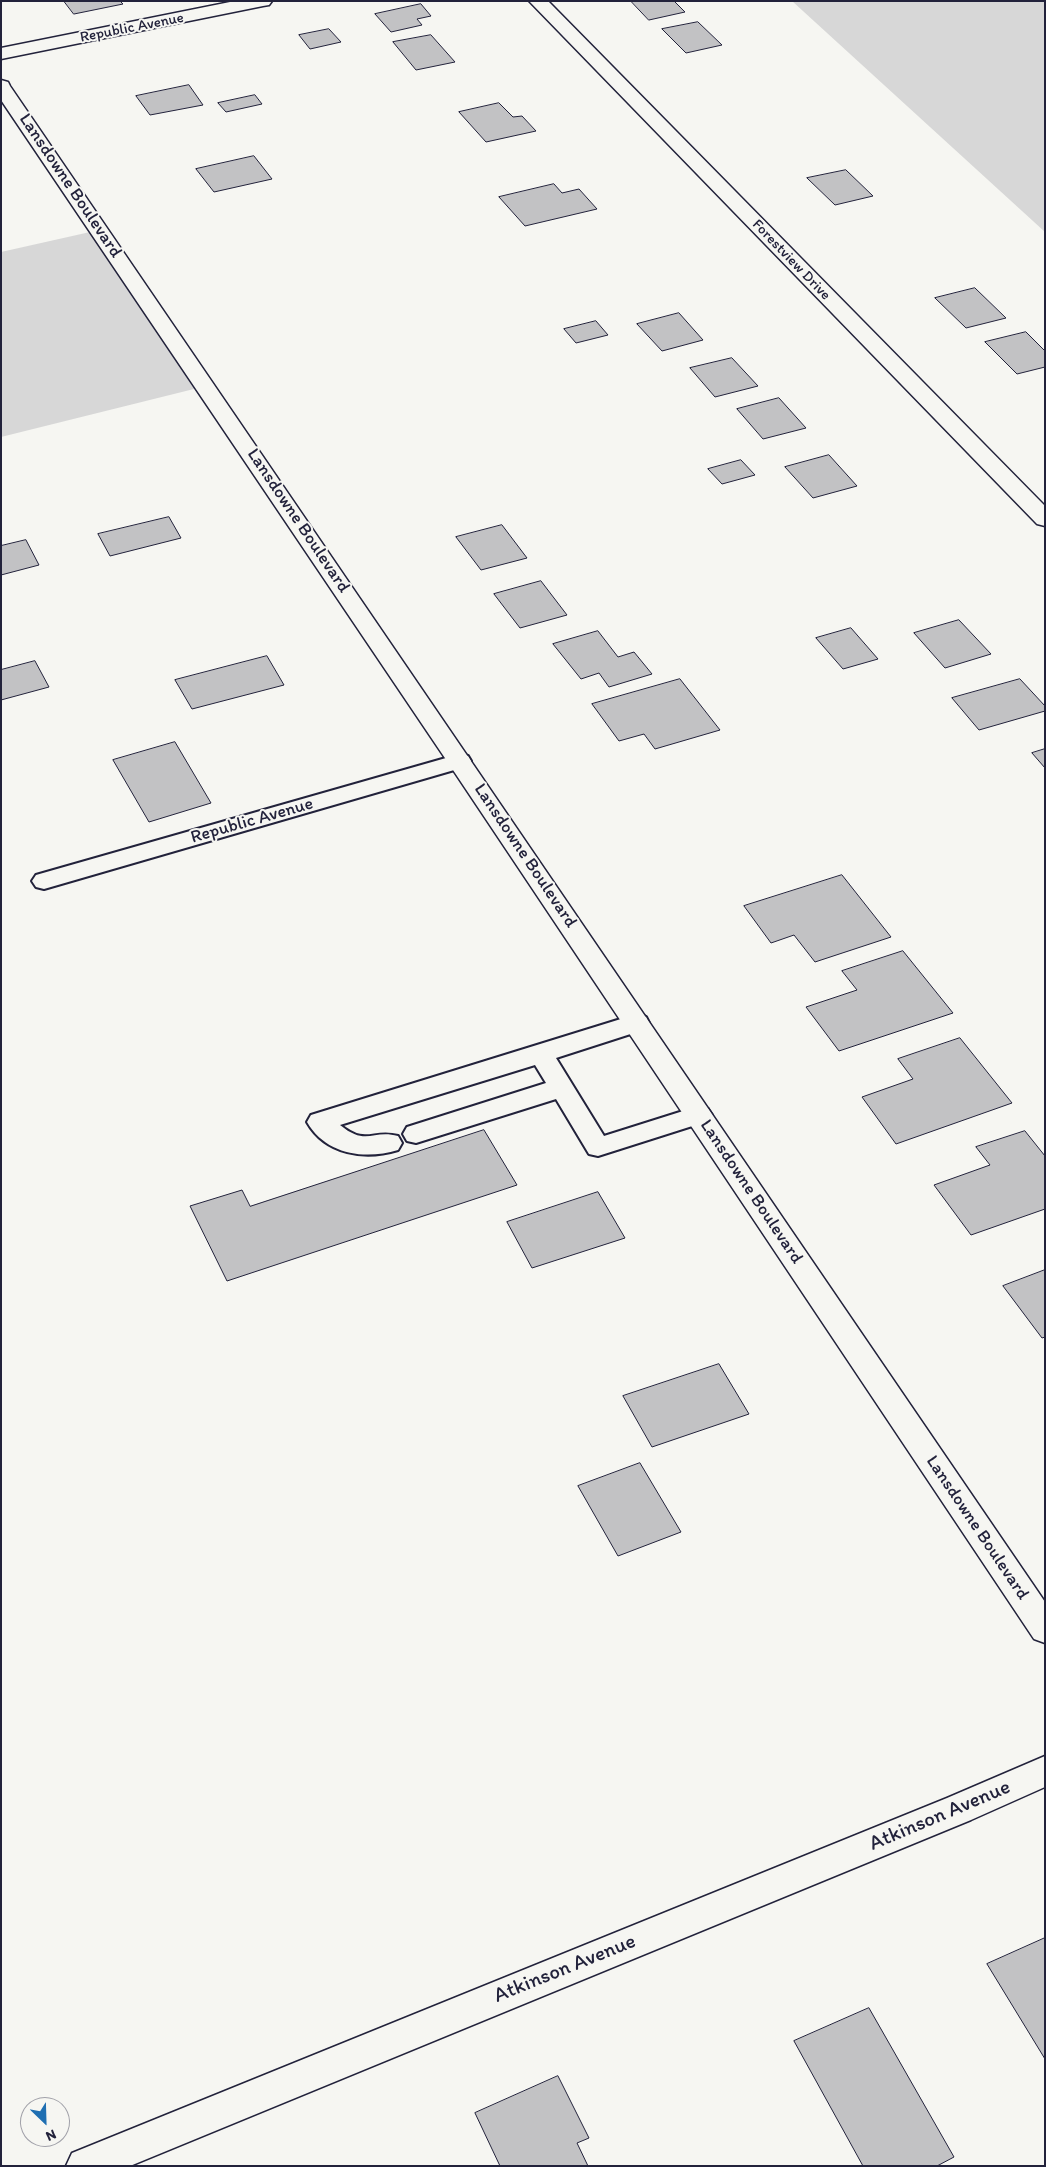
<!DOCTYPE html>
<style>
body{margin:0}
#map{position:relative;width:1046px;height:2167px;overflow:hidden;background:#f6f6f2;font-family:Itim,sans-serif}
canvas{display:block}
.frame{position:absolute;inset:0;border:2px solid #22223b;pointer-events:none}
.north{position:absolute;left:20px;top:2097px;width:50px;height:50px;box-sizing:border-box;background:#f6f6f2;border:1px solid #a1a1a9;border-radius:50%;rotate:156deg;font-size:14px;font-weight:700;line-height:20px;text-align:center;color:#22223b}
.north::after{content:'';display:block;margin:auto;width:18px;height:22px;background:#1f6fb2;clip-path:polygon(50% 0,100% 100%,50% 72%,0 100%)}
</style>
<div id="map">
<canvas width="1046" height="2167"></canvas>
<div class="frame"></div>
<div class="north">N</div>
</div>
<script>
const context = document.querySelector('canvas').getContext('2d');
context.lineJoin = 'round';
function paint(path, color) {
  context.fillStyle = color;
  context.fill(path, 'evenodd');
}
function stroke(path, color, width, dash) {
  context.strokeStyle = color;
  context.lineWidth = width;
  context.lineCap = dash ? 'butt' : 'round';
  context.setLineDash(dash || []);
  context.stroke(path);
}
function drawText(font, color, halo, rows, align = 'center') {
  context.font = font + ' Itim,sans-serif';
  context.lineWidth = 4;
  context.setLineDash([]);
  context.textBaseline = 'middle';
  context.strokeStyle = halo;
  context.fillStyle = color;
  for (const [text, x, y, turn = 0] of rows) {
    context.save();
    context.translate(x, y);
    context.rotate((+turn || 0) * Math.PI / 180);
    context.textAlign = isNaN(turn) ? turn : align;
    if (halo) context.strokeText(text, 0, 0);
    context.fillText(text, 0, 0);
    context.restore();
  }
}
const green = new Path2D(`
 M792 1H1045V232Z
 M99 230 206 386 1 437V252Z`);
const building = new Path2D(`
 M64 1H120L123 4 74 14Z
 M631 1H674L685 12 649 20Z
 M421 4 431 16 417 19 422 25 391 32 375 14Z
 M698 22 722 45 686 53 662 29Z
 M329 29 341 42 310 49 299 35Z
 M431 35 455 62 416 70 393 42Z
 M189 85 203 105 150 115 136 96Z
 M255 95 262 104 226 112 218 103Z
 M499 103 513 117 522 116 536 131 486 142 459 112Z
 M254 156 272 179 214 192 196 169Z
 M846 170 873 196 835 205 807 178Z
 M554 184 562 193 579 189 597 209 525 226 499 197Z
 M975 288 1006 318 966 328 935 298Z
 M679 313 703 340 662 351 637 324Z
 M596 321 608 335 576 343 564 329Z
 M1026 332 1045 351V367L1017 374 985 342Z
 M732 358 758 386 715 397 690 368Z
 M779 398 806 428 763 439 737 409Z
 M829 455 857 486 813 498 785 467Z
 M741 460 755 475 722 484 708 469Z
 M169 517 181 538 110 556 98 534Z
 M502 525 527 558 481 570 456 537Z
 M26 540 39 565 1 575V546Z
 M541 581 567 615 520 628 494 594Z
 M959 620 991 654 945 668 914 633Z
 M851 628 878 659 843 669 816 638Z
 M598 631 618 657 634 652 652 674 609 687 599 673 581 679 553 644Z
 M267 656 284 685 192 709 175 680Z
 M35 661 49 687 1 700V670Z
 M680 679 720 730 655 749 644 734 619 741 592 704Z
 M1020 679 1045 706V711L979 730 952 698Z
 M175 742 211 803 149 822 113 760Z
 M1045 749V768L1032 753Z
 M842 875 891 937 815 962 794 935 771 943 744 906Z
 M903 951 953 1013 839 1051 806 1007 857 990 842 971Z
 M960 1038 1012 1103 896 1144 862 1097 913 1079 898 1059Z
 M484 1130 517 1185 227 1281 190 1206 242 1190 250 1206Z
 M1025 1131 1045 1156V1209L971 1235 934 1185 990 1165 976 1147Z
 M598 1192 625 1238 532 1268 507 1222Z
 M1045 1270V1337L1042 1338 1003 1286Z
 M719 1364 749 1414 652 1447 623 1396Z
 M640 1463 681 1532 618 1556 578 1486Z
 M1045 1938V2059L987 1964Z
 M869 2008 954 2157 937 2166H863L794 2041Z
 M558 2076 589 2138 577 2143 588 2166H500L475 2113Z`);
const service = new Path2D(`
 M460 754 468 756 471 761 468 766 44 889 36 887 32 881 36 875Z
 M637 1014 646 1017 649 1023 646 1029 556 1058 604 1136 699 1106 708 1109 712 1115 708 1121 598 1156 589 1154 556 1099 416 1143 407 1141 403 1134 407 1127 546 1083 535 1065 340 1125C367 1147 372 1129 398 1136L402 1143 398 1150C365 1160 326 1155 307 1122L311 1115Z`);
const minor = new Path2D(`
 M235 1H272L269 5 263 6 1 59V48Z
 M529 1H548L1045 506V526L1037 524Z`);
const tertiary = new Path2D(`
 M1 80 8 82 10 86 1045 1602V1643L1034 1639 451 767 1 100Z
 M1045 1756V1787L971 1820 130 2166H66L72 2153 947 1798Z`);
const farStreetnames = [
 ["Republic Avenue",132,28,-11],
 ["Forestview Drive",791,260,46]
];
const streetNames = [
 ["Lansdowne Boulevard",70,186,56],
 ["Lansdowne Boulevard",298,521,56],
 ["Republic Avenue",252,821,-16],
 ["Lansdowne Boulevard",525,856,56],
 ["Lansdowne Boulevard",751,1192,56],
 ["Lansdowne Boulevard",977,1528,56]
];
const nearStreetnames = [
 ["Atkinson Avenue",940,1816,-23],
 ["Atkinson Avenue",565,1969,-22]
];
paint(green, '#d7d7d7');
paint(building, '#c2c2c4');
stroke(building, '#22223b', 1);
stroke(service, '#22223b', 4);
stroke(minor, '#22223b', 3);
stroke(tertiary, '#22223b', 3);
paint(service, '#f6f6f2');
paint(minor, '#f6f6f2');
paint(tertiary, '#f6f6f2');
drawText('15px', '#22223b', '#f6f6f2', farStreetnames);
drawText('18px', '#22223b', '#f6f6f2', streetNames);
drawText('21px', '#22223b', '#f6f6f2', nearStreetnames);
</script>
